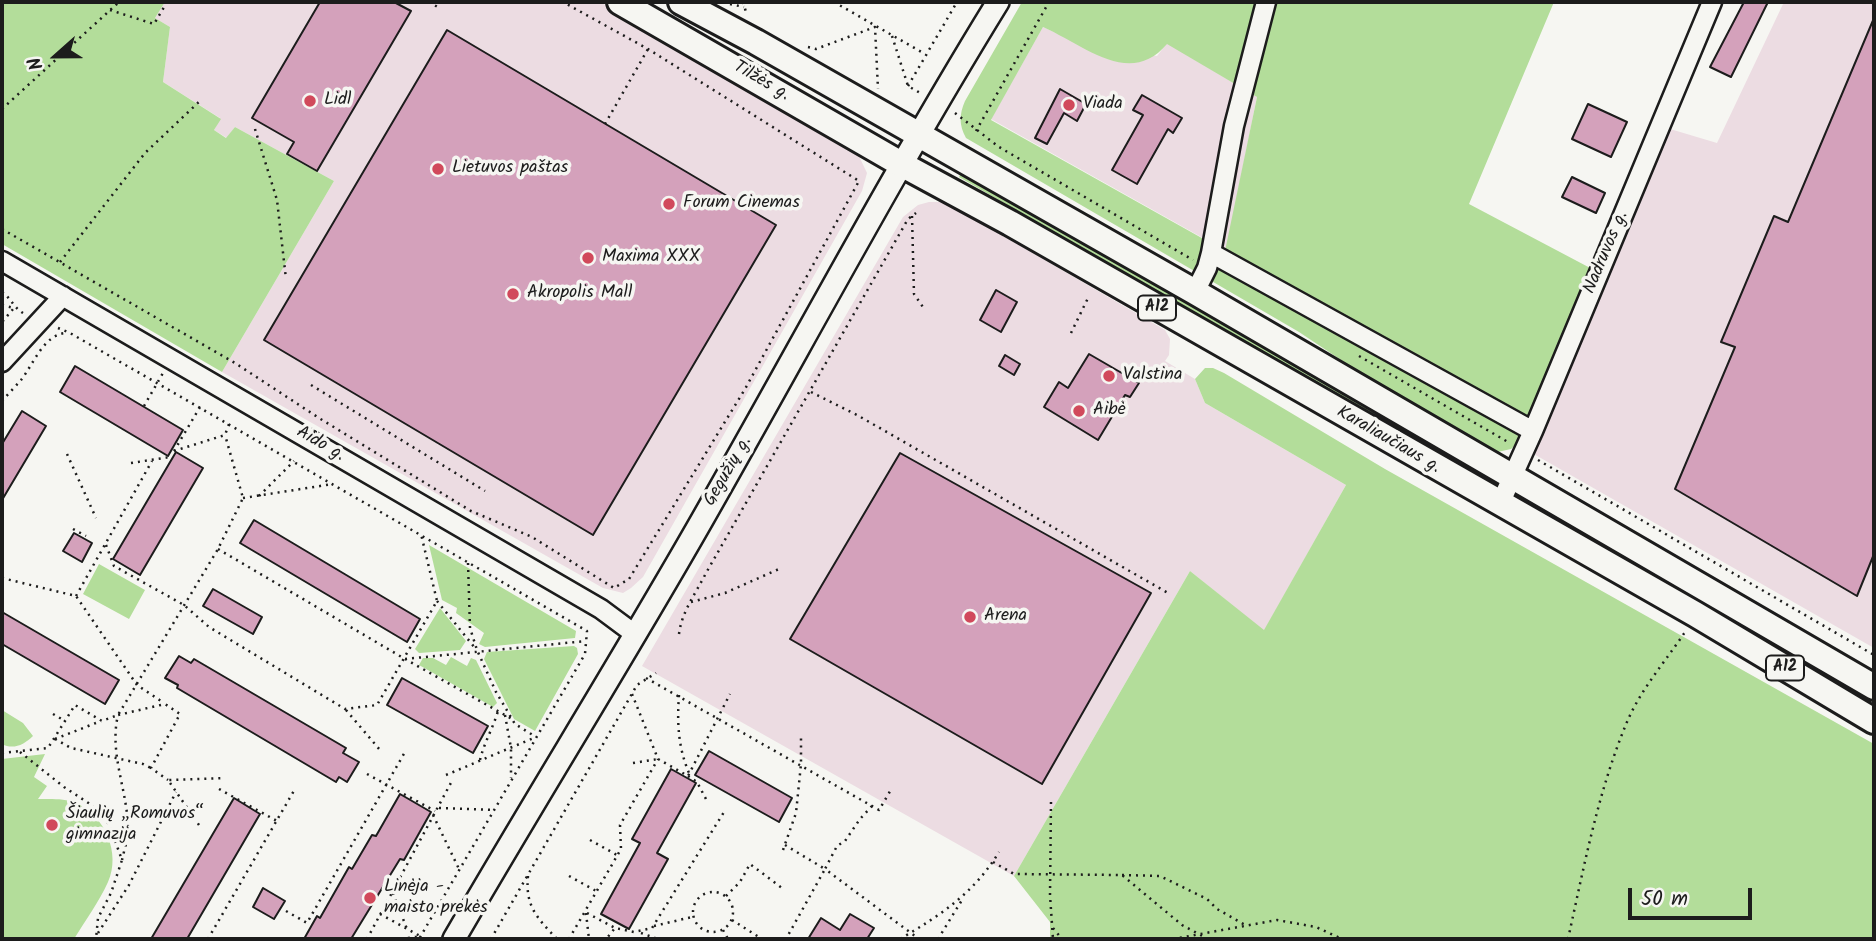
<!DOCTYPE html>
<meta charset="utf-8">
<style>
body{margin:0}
#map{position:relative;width:1876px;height:941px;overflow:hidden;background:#f6f6f2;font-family:Kalam,sans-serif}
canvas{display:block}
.frame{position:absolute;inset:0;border:4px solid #1c1c1c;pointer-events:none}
.north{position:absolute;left:21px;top:21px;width:70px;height:70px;-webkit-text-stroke:5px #f6f6f2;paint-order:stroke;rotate:249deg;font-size:19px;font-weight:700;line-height:28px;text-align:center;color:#1c1c1c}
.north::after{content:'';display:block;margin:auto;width:24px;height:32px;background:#1c1c1c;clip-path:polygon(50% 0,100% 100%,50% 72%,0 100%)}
.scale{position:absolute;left:1628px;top:888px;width:124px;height:32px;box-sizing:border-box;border:4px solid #1c1c1c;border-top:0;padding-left:9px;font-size:21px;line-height:24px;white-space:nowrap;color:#1c1c1c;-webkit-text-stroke:5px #f6f6f2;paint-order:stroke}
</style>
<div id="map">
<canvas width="1876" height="941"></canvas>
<div class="frame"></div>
<div class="north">N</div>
<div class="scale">50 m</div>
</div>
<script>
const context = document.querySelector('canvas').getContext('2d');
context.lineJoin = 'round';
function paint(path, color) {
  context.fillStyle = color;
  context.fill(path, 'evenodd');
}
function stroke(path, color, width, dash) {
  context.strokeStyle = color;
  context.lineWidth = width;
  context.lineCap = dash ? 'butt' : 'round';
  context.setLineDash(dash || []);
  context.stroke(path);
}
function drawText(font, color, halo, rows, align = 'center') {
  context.font = font + ' Kalam,sans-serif';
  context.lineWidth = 7;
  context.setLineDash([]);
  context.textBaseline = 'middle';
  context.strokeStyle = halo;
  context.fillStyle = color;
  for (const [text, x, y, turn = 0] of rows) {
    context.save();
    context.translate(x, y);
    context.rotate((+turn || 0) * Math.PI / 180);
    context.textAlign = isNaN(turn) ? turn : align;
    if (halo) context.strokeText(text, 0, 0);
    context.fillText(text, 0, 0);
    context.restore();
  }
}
const built = new Path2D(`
 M165 2H600L844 142 857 152 867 173 862 191 643 577 631 588 623 593 603 588 222 372 334 181 235 127 227 138 214 130 220 118 163 82 170 27 155 18Z
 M1784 2H1874V648L1525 449 1660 126 1717 143Z
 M1043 27 1065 37 1157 56 1167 43 1257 97 1226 251 991 119Z
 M929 202H945L1165 330 1170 339 1169 355 1165 361 1195 379 1205 403 1346 485 1264 631 1190 571 1014 876 642 666 903 217 918 205Z`);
const green = new Path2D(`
 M2 2H165L155 18 170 27 163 82 221 119 214 130 226 138 235 127 334 181 222 372 2 244Z
 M1022 2H1554L1469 204 1594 270 1520 441 1511 449 1493 453 1416 410 1299 332 966 138C959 125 959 115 965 101ZM1043 27C1084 45 1130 88 1167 44L1257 97 1225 251 991 120Z
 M961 173 1673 585 1674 589 1672 590 959 177Z
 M1205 368H1213L1224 373 1385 469 1874 744V939H1050V922L1014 876 1190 571 1264 630 1346 485 1205 403 1195 379Z
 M429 545 576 631 575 638 485 647 479 644 484 633 456 613 457 608 442 600Z
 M99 564 145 590 129 619 83 594Z
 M440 608 466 641 460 650 419 653 415 649Z
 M574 646 577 648 578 654 535 731 514 719 484 659 487 652Z
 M451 657 467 666 471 658 476 660 497 703 493 707 419 665 423 658H433L446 665Z
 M2 710 23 723 33 736C24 745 13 750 2 744Z
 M45 754 34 777 47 786 38 799C51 799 64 798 76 803 105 816 121 853 108 882 99 902 85 921 74 939H2V759Z`);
const building = new Path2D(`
 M320 2H394L411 11 317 171 287 154 294 142 252 118Z
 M1744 2H1768L1731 77 1710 67Z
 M1874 18V554L1857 596 1675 489 1735 347 1721 342 1774 216 1788 222Z
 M447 30 776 225 593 535 264 340Z
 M1060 89 1086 104 1077 121 1064 113 1047 144 1035 138Z
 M1142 95 1182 118 1173 133 1168 129 1137 184 1112 170 1143 115 1133 110Z
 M1588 104 1627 122 1611 157 1572 139Z
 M1572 177 1605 193 1596 213 1562 197Z
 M996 290 1017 302 1001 332 980 320Z
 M1089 354 1139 383 1130 397 1125 395 1098 440 1044 407 1059 382 1068 388Z
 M1005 355 1020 364 1014 375 999 366Z
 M75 366 183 430 168 456 60 392Z
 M22 411 46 426 2 500V444Z
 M176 452 203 468 140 575 113 559Z
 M900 453 1151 593 1042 784 790 639Z
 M254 520 420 619 407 642 240 543Z
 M74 533 92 543 82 562 63 551Z
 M213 589 262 617 253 634 203 606Z
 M2 612 119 680 105 704 2 644Z
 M179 656 191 663 194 659 346 748 343 753 359 762 347 782 339 777 336 782 177 688 178 685 165 678Z
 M402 678 488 726 473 753 387 705Z
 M709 751 792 798 779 822 695 775Z
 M671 769 696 783 657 853 668 859 629 929 601 914 640 843 632 839Z
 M400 794 431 812 404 860 400 859 351 939H304L317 916 320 918 349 867 352 869 372 835 376 836Z
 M234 798 260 814 187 939H151Z
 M263 888 285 901 274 919 253 907Z
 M850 914 874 928 867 939H808L821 918 840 930Z`);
const path = new Path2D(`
 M429 2 441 9
 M743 2 746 12
 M834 2 925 54
 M730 4 744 7
 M110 10 154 24 167 2
 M892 36 908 86 922 94
 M808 47 816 49 875 27 878 89
 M908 86 957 2
 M2 109 119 2
 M955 113 999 147 1193 260
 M605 124 648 49
 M255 129 277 200 286 279
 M976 131 1049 2
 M912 216 914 294 925 310
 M2 229 235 363 319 418 471 511 532 537 614 588 629 579 745 389 859 181 648 49 563 2
 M60 262 145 153 202 99
 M2 292C11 298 13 307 23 313
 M2 305 14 308 2 322
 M58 328 70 333 587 631 585 654 419 939
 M1071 333 1088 298
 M1359 356 1508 442
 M311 385 485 491
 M811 392 857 415 1168 593
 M2 401C8 394 15 387 21 380 33 365 44 334 66 333
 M144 406 163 373
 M174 451 225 435 229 424
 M174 451 200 407
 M67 454 96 518
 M1538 460 1874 655
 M131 463 170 457
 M259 496 294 461
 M243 498 333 484
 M73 529 86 536
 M106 545 114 566 184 605 209 627 345 709 377 705 437 601 421 534
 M218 549 405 659 586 641
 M468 563 470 628 477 650 496 692 515 724 536 737
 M2 578 76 596 137 685 164 703
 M76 596 152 461
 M437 601 475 648
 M691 602 725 593 779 569
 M679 634C682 611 695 595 706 573L908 219 916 213
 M405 659 512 719
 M646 678 879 810 892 788
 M632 694 658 759 688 776 730 694
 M679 695C677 723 678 747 689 773
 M346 710 380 750
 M53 714 65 721
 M505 715 511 748V778
 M55 739 71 748 143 764 151 768
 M55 739 101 721
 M20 752 64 787 90 804 109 824 122 860 111 893 98 918 96 939
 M2 753 48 748 75 705 102 721 118 715 218 549 243 498 225 435
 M480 760C484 743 493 728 498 711
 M633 763 658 759
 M367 774 435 811
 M446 775 536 737
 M688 776 697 782 707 801
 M219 789 277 821
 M1051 802 1050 895 1053 939
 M872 806 860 819 845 841 837 846 825 869 919 939
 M439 808 495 810
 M433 815 459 869
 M199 825 168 780 225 778
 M590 840 617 855
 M785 845 825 869 786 939
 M783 850 796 813 801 764V735
 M122 860C124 850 129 837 128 827 127 789 109 753 118 715L165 704 180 714 151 768 168 780
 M993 862 1014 874 1122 875 1182 925 1208 939
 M1122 875 1160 876 1207 899 1217 909 1247 926
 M528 876C525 906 537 918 557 939
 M569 876 598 892
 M693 912a20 20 0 1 1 40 0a20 20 0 1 1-40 0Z
 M393 893 407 929
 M726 896 740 882 750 864 782 888
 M286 911 307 923 405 752
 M586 913 589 939
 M587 913 615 928
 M380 914 420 936
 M732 920 762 939
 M654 926 692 917
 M1053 928 1062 939
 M723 930 728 939
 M98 933 129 885 176 792
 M641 933 658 939
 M208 939 295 789
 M367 939 453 779
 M401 939 421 936
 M491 939 637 685 656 673
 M569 939 621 849 620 825 658 759
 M602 939 607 938 615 928 634 932 652 928 724 812
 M900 939C941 915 974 893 999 852
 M938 939 962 900
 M1173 939 1277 920 1316 927 1342 939
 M1568 939C1584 867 1598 791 1627 722 1641 689 1665 662 1685 632`);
const minor = new Path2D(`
 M1211 253 1533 431
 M2 261 601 609 636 635
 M1195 292 1207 268 1211 253 1234 126 1266 2
 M2 362 63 296
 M1500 504 1533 431 1712 2`);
const major = new Path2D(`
 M454 939C534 801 619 665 698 527 798 352 892 174 998 2`);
const highway = new Path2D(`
 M620 2 901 164 1010 223 1695 614 1874 721
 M681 2 756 42 1195 292 1874 687`);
const markers = [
 [310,101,7,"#d1495b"],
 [1069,105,7,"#d1495b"],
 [438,169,7,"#d1495b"],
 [669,204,7,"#d1495b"],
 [588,258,7,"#d1495b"],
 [513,294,7,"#d1495b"],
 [1109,376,7,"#d1495b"],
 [1079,411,7,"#d1495b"],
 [970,617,7,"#d1495b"],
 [52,825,7,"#d1495b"],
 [370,898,7,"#d1495b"]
];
const shields = [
 [1157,308,38],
 [1785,668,38]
];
const shieldNames = [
 ["A12",1157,308],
 ["A12",1785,668]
];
const streetNames = [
 ["Tilžės g.",761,82,30],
 ["Nadruvos g.",1607,253,-67],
 ["Karaliaučiaus g.",1388,441,30],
 ["Aido g.",320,445,30],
 ["Gegužių g.",729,472,-60]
];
const poiNames = [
 ["Lidl",324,101],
 ["Viada",1083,105],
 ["Lietuvos paštas",452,169],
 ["Forum Cinemas",683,204],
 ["Maxima XXX",602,258],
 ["Akropolis Mall",527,294],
 ["Valstina",1123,376],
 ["Aibė",1093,411],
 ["Arena",984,617],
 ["Šiaulių „Romuvos“",66,815],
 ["gimnazija",66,836],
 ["Linėja -",384,888],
 ["maisto prekės",384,909]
];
paint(built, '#ecdce2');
paint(green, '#b3dd9a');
paint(building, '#d4a1bb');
stroke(building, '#1c1c1c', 2);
stroke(minor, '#1c1c1c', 23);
stroke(major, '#1c1c1c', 26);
stroke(highway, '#1c1c1c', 30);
stroke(path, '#1c1c1c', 2.5, [2, 5]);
stroke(minor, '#f6f6f2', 18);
stroke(major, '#f6f6f2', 21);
stroke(highway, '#f6f6f2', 24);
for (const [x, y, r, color] of markers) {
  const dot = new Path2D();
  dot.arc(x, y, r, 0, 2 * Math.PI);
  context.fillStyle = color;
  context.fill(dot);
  stroke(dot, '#f6f6f2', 2.5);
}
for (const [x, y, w] of shields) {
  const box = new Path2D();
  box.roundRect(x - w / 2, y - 12.5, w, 25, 5);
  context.fillStyle = '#f6f6f2';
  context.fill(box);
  stroke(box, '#1c1c1c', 2);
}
drawText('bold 16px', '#1c1c1c', null, shieldNames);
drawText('18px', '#1c1c1c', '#f6f6f2', streetNames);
drawText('18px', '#1c1c1c', '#f6f6f2', poiNames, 'left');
</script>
